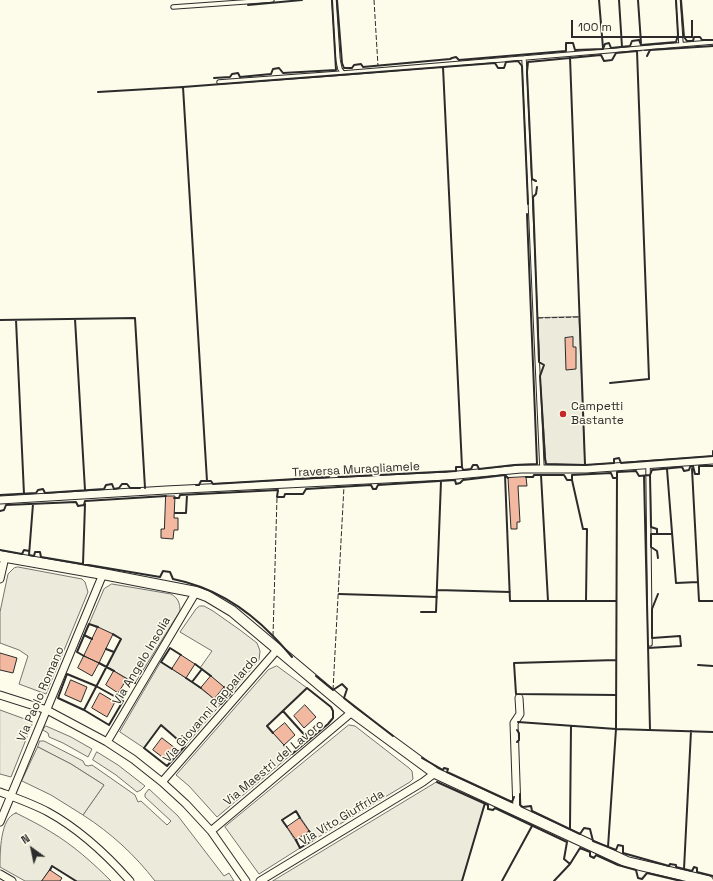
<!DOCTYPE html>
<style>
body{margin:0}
#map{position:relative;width:713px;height:881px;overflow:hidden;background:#fdfbea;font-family:"Space Grotesk",sans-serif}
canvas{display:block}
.north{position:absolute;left:12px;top:829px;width:40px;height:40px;-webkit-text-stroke:3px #fdfbea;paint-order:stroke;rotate:327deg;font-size:11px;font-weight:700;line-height:16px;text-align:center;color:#2b2b2b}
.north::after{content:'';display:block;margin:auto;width:14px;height:18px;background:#2b2b2b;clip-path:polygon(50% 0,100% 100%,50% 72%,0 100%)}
.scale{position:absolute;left:571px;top:20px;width:122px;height:18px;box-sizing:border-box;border:2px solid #2b2b2b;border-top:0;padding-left:5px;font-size:12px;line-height:14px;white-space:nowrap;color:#2b2b2b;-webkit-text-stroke:3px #fdfbea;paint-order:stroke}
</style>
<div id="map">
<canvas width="713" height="881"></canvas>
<div class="north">N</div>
<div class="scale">100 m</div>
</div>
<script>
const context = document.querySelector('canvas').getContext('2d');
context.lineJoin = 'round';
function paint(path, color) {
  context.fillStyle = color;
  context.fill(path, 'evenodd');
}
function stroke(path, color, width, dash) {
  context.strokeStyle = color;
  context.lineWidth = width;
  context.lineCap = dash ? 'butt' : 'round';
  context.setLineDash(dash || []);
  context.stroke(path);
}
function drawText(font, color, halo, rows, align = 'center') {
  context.font = font + ' "Space Grotesk",sans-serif';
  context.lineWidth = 3;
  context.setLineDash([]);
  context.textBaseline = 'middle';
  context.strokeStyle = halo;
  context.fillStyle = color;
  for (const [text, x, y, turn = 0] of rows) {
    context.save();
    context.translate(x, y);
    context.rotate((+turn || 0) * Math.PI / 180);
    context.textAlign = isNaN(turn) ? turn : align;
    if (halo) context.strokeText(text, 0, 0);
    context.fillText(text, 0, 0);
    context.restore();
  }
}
const green = new Path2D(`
 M579 317 585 465 546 464 540 376 544 365 539 362 538 318Z
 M18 567 82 579 85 582 88 592 46 694 19 684 28 656 19 650 0 643V612L8 574 14 568Z
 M112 584 171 594C178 598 180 603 180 611L135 683 107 667 121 639 89 624 104 589Z
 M200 606H204L213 611 240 630 257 643 260 651 259 660 231 693 200 668 212 651 180 632 196 609Z
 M161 662 192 682 221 704 185 746 161 725 144 748 120 732Z
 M277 666 307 688 267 726 292 754 217 817 189 786 176 775 268 670Z
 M0 710 33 722 11 777 0 774Z
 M349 725 355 726 409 768 412 771 413 779 410 782 315 839 296 811 282 820 300 848 259 874 225 827Z
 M46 726 71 737 92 749 88 757 63 743 49 737 48 733 43 730Z
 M40 741H44L83 761 85 765 88 766 92 765 135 795 138 802 141 801 167 825 171 821 145 797V794L149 789 178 816 224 876 229 873 234 881H155C135 855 111 833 83 815L104 785 71 764 38 747Z
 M97 752 118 765 145 786 141 790 137 792 116 775 93 760Z
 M437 782 485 803 462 881H273Z
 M16 813C28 819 40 825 51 832 73 845 93 863 111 881H76L52 866 42 881H25L0 867C0 853 0 817 16 813Z`);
const parking = new Path2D(`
 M38 747 71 764 104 785 83 815 51 795 22 781Z`);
const building = new Path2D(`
 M573 337V347H576V369L566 370 565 338Z
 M526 477 527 486H518L520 522H517V529H511L508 478Z
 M166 496H175L174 518H178V530H174L173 539 161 538V529H164Z
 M98 627 113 634 99 663 84 656Z
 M0 653 17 658 13 673 0 670Z
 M181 655 195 664 186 678 172 669Z
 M84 656 99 663 92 676 78 668Z
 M114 671 127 679 118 693 106 685Z
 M211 676 224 687 214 699 201 688Z
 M71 680 87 687 81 702 65 695Z
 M100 693 115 702 107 717 92 708Z
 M305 705 316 717 304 728 294 716Z
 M285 723 295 735 284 745 273 733Z
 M162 738 175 748 166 760 153 750Z
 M300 818 309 831 296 840 287 827Z
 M50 870 62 878 60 881H42Z`);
const lane = new Path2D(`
 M334 0 338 60 340 69 343 73 524 58
 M678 0 681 44
 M173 7 272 0
 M219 82 343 73
 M648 465 650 644
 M542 469 524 58 713 42`);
const street = new Path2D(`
 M0 500 166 490 447 476 521 469H586L713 460
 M0 579 5 557
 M0 695 47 710 107 742 133 759 162 782 186 804 211 831 246 881
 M107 742 196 592
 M162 782 277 650
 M0 792C16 798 33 804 48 812 79 829 107 855 130 881
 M517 811 514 723 520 714 519 698
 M0 822 103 574
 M211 831 352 712
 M0 874 12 881
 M260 881 423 782 435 773`);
const secondary = new Path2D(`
 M0 556 103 574 196 592 207 596 232 611 352 712 435 773 627 862 708 881`);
const fence = new Path2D(`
 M374 0 378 66
 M637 51 650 50
 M538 318 579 317
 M273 636 277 497
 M333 690 344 486`);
const wall = new Path2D(`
 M337 0 342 63 344 68H352L354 65 361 64 363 67 450 59 452 58 456 57 459 60 566 51V43H573L575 50 603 49 605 44 609 43 611 48 630 46 632 41 639 40 641 45 676 42 678 35 676 0
 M599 0 603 48
 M619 0 622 47
 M638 0 641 43
 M681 0 684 37 687 41H693L694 37H700L702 40H713
 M248 5 302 0
 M647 56 650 50 713 46
 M443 67 462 467
 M214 78 230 77 232 74 238 73 240 77 271 74 273 69 279 68 283 73 336 70 332 0
 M183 87 207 481
 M98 92 183 87 495 63 498 68H504L506 62 518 61 522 66 528 204
 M536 181 532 179 527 72 528 62 601 55 604 61 612 60 616 53 637 51 649 379 610 383
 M537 187 536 194 533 197 539 362 544 365 540 376 545 459 546 464 585 465 570 57
 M75 319 85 490
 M0 320 135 318 145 488
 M16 320 24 494
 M585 465 614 463V459L619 458 621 463 713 456V451
 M667 469 676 583 698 582
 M692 469 699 601H713
 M505 475 510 601H616
 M541 475 548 601
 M650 475 651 527 657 529V534
 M644 476 650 730
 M526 477H533L534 475H564L567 480H572V475L611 473 613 478H617
 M572 480 583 529H587L586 601
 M196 485H199L201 481H211L213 484 329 477 330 474 337 473 339 477 456 471V467H462L463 470 471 469 473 465H477L479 469 514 465 537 464 527 214
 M0 495 36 493 38 490 43 489 45 493 104 489 106 485 112 484 114 489 119 488 122 484H127L130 488H140
 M174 498H179L180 495 278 490 277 497H284L285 494H303L306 489 371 485 373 489H376L378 485 455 480 456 484 460 483 463 480 505 475 508 478
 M33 504 29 555 34 556 35 552H40L41 557 160 577 163 571 170 572 173 579C213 587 245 607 273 636 280 643 286 650 292 657
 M0 511 4 510 6 505 76 502 78 506 84 505 85 501 166 496
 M175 513H186L187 495
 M0 550 22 554 24 550 29 551
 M658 558 657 551 651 547V534H672
 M83 564 85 504
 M437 590 510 592
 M339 594 437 597
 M421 612H436L441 481
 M84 635 92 639
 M648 648 681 646 680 636 652 638V609L658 594
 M106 649 114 652
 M84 656 77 652 89 624 98 627
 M99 663 114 671
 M195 664 211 676
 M698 665 713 666
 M172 669 161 662 170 648 181 655
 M67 674 96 686 123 701 109 725 84 710 58 698Z
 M316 676 333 690 342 684 347 689 344 698 393 736
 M186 678 201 688
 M127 679 135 683
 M192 682 202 669
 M616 695 516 694 514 663 616 660
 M214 699 221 704 231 693 224 687
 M84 710 121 639 113 634
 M283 711 309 740
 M518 722 616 729 713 732
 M161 725 185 746 167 766 144 748Z
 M273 733 267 726 307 688 331 707 333 711V718L328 724 292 754 284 745
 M517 742 519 740V733L517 730
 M422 758 443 770 444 768 448 769 447 772 512 802 514 797
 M437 782 488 805V809L493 810 495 808 567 842 564 859 570 864 580 848 590 852V856L594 858 596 855 618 865 636 870 638 878 642 879 647 873 681 881
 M520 794V805L523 807 531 806 532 811 580 834 584 828 590 829 593 841 616 850 618 845 623 846V853L669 866 670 864 676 865V867L692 871 694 867 697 868V872L713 876
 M287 827 282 820 296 811 300 818
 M570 828 571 726
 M296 840 300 848 315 839 309 831
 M608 847 616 729 617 472 636 471 639 476 650 475 652 470 682 467 684 471 689 470 690 467 693 466 695 474H699V466H713
 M684 869 691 731
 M50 870 52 866 76 881
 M462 881 485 803
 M502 881 532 826
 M554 881 570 864`);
const markers = [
 [563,414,4,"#c62828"]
];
const poiNames = [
 ["Campetti",571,407],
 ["Bastante",571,421]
];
const streetNames = [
 ["Traversa Muragliamele",356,470,-3],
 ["Via Angelo Insolia",142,661,-59],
 ["Via Paolo Romano",41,694,-67],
 ["Via Giovanni Pappalardo",211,709,-49],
 ["Via Maestri del Lavoro",274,763,-40],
 ["Via Vito Giuffrida",342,818,-31]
];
paint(green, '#ecebdb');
stroke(green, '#74746e', 1);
paint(parking, '#eceadb');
stroke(parking, '#74746e', 1);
paint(building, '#f2b8a0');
stroke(building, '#2b2b2b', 1);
stroke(lane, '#2b2b2b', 5.5);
stroke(street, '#2b2b2b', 9);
stroke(secondary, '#2b2b2b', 12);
stroke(lane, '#fdfbea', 3.5);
stroke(street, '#fdfbea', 7);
stroke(secondary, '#fdfbea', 10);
stroke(fence, '#2b2b2b', 1, [5, 2]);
stroke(wall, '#2b2b2b', 2);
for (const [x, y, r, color] of markers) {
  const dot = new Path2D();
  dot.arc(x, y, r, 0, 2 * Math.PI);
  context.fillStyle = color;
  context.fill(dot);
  stroke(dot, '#fdfbea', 1.5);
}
drawText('12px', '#2b2b2b', '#fdfbea', poiNames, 'left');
drawText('12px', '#2b2b2b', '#fdfbea', streetNames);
</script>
